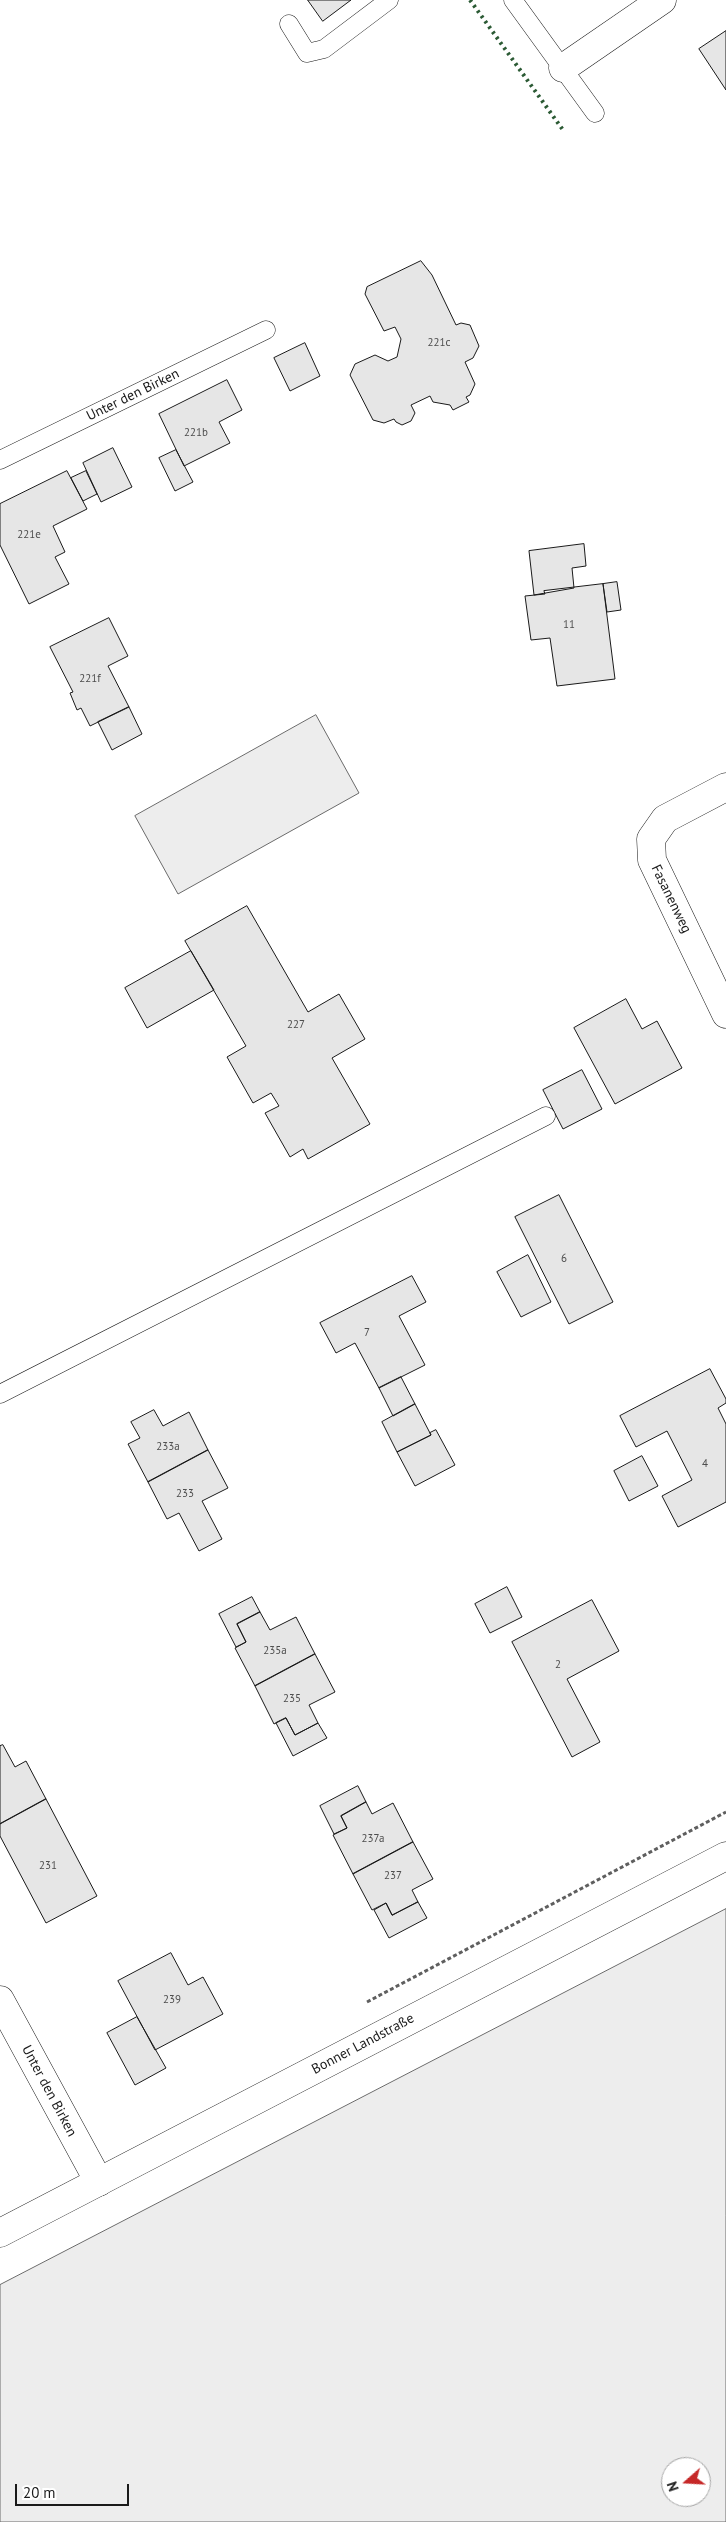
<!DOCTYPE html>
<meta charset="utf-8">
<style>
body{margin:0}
#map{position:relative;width:726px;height:2522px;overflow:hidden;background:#fff;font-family:"PT Sans",sans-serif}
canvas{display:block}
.north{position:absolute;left:661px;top:2457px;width:50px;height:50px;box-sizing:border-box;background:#fff;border:1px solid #a3a3a3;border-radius:50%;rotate:251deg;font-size:14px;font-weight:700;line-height:20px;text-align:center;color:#1a1a1a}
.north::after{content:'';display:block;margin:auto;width:18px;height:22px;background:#c62828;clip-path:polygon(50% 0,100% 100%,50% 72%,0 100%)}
.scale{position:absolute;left:15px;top:2484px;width:114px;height:22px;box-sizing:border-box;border:2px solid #1a1a1a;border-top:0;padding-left:6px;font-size:15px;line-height:18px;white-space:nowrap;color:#1a1a1a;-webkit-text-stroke:4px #fff;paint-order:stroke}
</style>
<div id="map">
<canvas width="726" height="2522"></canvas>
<div class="north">N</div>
<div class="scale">20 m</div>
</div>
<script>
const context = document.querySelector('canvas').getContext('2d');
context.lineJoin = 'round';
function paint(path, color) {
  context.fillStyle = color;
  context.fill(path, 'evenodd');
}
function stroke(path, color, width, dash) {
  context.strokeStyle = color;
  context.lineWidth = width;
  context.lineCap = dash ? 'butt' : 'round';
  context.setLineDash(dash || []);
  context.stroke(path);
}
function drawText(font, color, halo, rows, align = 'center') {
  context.font = font + ' "PT Sans",sans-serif';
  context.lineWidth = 4;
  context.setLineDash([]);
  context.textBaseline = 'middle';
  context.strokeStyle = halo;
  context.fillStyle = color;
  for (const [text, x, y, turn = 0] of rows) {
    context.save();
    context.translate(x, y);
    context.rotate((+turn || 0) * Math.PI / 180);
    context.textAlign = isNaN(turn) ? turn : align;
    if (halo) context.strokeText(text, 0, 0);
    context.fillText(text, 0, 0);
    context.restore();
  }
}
const built = new Path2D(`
 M316 715 359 793 178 894 135 816Z
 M726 1909V2522H0V2285ZM671 2467H701V2497H671Z`);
const building = new Path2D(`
 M308 0H351L323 21Z
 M726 31V90L699 49Z
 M421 261 432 275 456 325 461 323 470 325 479 346 473 358 465 362 475 384 470 395 466 397 469 402 453 410 450 405 433 402 430 396 411 405 415 413 411 421 402 425 396 422 394 419 384 423 373 420 350 375 355 364 375 355 388 361 397 357 401 339 395 327 384 331 365 294 367 287Z
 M305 343 320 376 290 391 274 358Z
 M227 380 242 410 219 422 230 443 184 466 159 414Z
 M113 448 132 487 101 502 83 463Z
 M176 450 193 482 175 491 159 458Z
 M67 471 87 509 53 526 65 552 55 557 69 584 29 604 0 545V504Z
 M86 471 97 494 83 501 71 478Z
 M584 544 586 566 572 568 574 588 534 595 529 551Z
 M617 582 621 610 607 612 603 584Z
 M603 584 615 679 557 686 550 638 531 640 525 596 545 594 544 591Z
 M109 618 128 656 108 666 129 707 90 726 81 708 77 710 70 693 73 692 50 647Z
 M129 707 142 734 112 750 98 722Z
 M247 906 308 1012 339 994 365 1039 332 1058 370 1124 308 1159 303 1149 290 1157 265 1113 279 1106 271 1093 253 1103 227 1057 246 1046 185 941Z
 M191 951 214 990 147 1028 125 988Z
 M626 999 642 1029 657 1021 682 1068 615 1104 574 1028Z
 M582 1070 602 1109 563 1129 543 1090Z
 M559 1195 613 1302 569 1324 515 1217Z
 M528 1255 551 1302 521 1317 497 1272Z
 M412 1276 426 1302 399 1316 425 1365 379 1388 355 1343 336 1353 320 1323Z
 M710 1369 726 1399V1403L718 1408 726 1424V1502L678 1527 662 1496 692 1480 667 1431 636 1447 620 1416Z
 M401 1377 415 1404 393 1416 379 1388Z
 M415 1404 431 1435 397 1452 382 1422Z
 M154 1410 163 1426 189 1412 208 1450 148 1482 128 1444 140 1438 131 1422Z
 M436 1430 455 1465 415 1486 397 1452 431 1435 430 1433Z
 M208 1450 228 1488 202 1501 222 1539 199 1551 179 1513 167 1519 148 1482Z
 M642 1456 658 1486 629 1501 614 1471Z
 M507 1587 522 1617 490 1633 475 1604Z
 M252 1597 260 1612 237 1624 246 1642 236 1647 219 1614Z
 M592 1600 619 1651 567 1679 600 1742 572 1757 512 1642Z
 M260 1612 270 1630 296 1617 315 1654 255 1686 235 1648 246 1642 237 1624Z
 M315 1654 335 1692 309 1705 318 1723 295 1735 286 1718 274 1724 255 1686Z
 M286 1718 295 1735 318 1723 327 1738 293 1756 276 1723Z
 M3 1745 15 1767 26 1761 46 1799 0 1824V1746Z
 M358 1786 366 1802 341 1816 347 1828 334 1834 320 1806Z
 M46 1799 97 1896 46 1923 0 1836V1824Z
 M366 1802 372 1814 393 1803 413 1842 353 1874 333 1835 347 1828 341 1816Z
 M413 1842 433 1879 412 1890 418 1902 392 1915 386 1903 372 1910 353 1874Z
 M418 1902 427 1918 389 1938 374 1910 386 1903 392 1915Z
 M171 1953 188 1985 203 1977 223 2014 155 2050 118 1981Z
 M137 2017 166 2068 135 2085 107 2033Z`);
const path = new Path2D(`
 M367 2002 726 1812`);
const lane = new Path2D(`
 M513 0 595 113
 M289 24 307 53 324 49 389 0
 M0 460 266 330
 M0 1394 546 1116`);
const street = new Path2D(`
 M563 68 662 0
 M726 787 665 819 651 839 652 860 726 1014
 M0 2000 99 2182`);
const secondary = new Path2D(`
 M0 2233 726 1856`);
const hedge = new Path2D(`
 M470 0 563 130`);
const numberNames = [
 ["221c",439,343],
 ["221b",196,433],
 ["221e",29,535],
 ["11",569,625],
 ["221f",90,679],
 ["227",296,1025],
 ["6",564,1259],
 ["7",367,1333],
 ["233a",168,1447],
 ["4",705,1464],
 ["233",185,1494],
 ["235a",275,1651],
 ["2",558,1665],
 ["235",292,1699],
 ["237a",373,1839],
 ["231",48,1866],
 ["237",393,1876],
 ["239",172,2000]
];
const streetNames = [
 ["Unter den Birken",133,395,-26],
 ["Fasanenweg",671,899,64],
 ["Bonner Landstraße",363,2044,-28],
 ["Unter den Birken",49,2091,62]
];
paint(built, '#ededed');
stroke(built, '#6a6a6a', 1);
paint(building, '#e6e6e6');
stroke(building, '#1a1a1a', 1);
stroke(lane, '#1a1a1a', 19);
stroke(street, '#1a1a1a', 29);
stroke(secondary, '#1a1a1a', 29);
stroke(path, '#5f5f5f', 3, [4, 2.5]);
stroke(lane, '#fff', 18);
stroke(street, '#fff', 28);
stroke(secondary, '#fff', 28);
stroke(hedge, '#2b5a34', 4, [2.5, 4]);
drawText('11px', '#4d4d4d', null, numberNames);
drawText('14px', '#1a1a1a', '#fff', streetNames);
</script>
